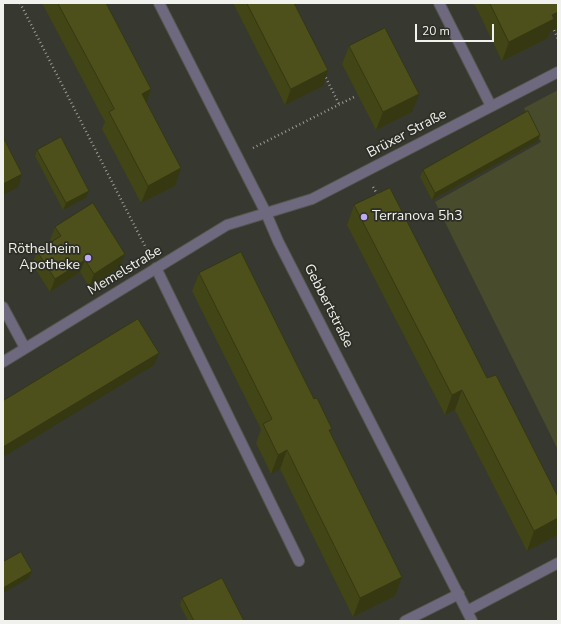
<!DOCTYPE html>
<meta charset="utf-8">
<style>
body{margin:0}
#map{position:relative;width:561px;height:624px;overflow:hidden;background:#373830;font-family:"Nunito Sans",sans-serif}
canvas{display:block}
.frame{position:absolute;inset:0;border:4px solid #f1f2ed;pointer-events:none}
.scale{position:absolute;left:415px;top:24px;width:79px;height:18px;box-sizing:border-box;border:2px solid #f1f2ed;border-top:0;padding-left:5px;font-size:12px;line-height:14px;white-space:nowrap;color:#f1f2ed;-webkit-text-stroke:3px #2d2e26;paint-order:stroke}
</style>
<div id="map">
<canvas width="561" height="624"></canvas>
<div class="frame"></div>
<div class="scale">20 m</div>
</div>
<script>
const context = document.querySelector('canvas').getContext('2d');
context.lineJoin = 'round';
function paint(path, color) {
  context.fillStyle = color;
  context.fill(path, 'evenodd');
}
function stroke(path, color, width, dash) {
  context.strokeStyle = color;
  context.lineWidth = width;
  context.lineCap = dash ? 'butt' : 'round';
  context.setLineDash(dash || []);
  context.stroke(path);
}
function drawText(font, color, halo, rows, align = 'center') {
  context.font = font + ' "Nunito Sans",sans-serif';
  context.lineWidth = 3.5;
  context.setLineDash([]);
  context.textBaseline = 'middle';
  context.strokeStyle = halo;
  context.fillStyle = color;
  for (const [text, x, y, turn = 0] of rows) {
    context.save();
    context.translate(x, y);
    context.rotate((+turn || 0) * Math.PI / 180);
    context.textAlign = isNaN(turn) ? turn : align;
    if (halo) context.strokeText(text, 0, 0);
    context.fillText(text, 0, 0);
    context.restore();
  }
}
const green = new Path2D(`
 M558 90V450L435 202 541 142 524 108Z`);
const path = new Path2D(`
 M20 3 148 252
 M554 30 558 39
 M324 74 339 104
 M253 148 356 96
 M373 187 379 197`);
const service = new Path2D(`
 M439 3 491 106
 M156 268 299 561
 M467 611 558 563`);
const minor = new Path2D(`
 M3 307 25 348
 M3 362 227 225 312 199 558 72
 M405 621 459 594`);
const tertiary = new Path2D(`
 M159 3 266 213 278 241 472 621`);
const wall = new Path2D(`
 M42 3H106L151 89 146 102 175 186 141 203 102 129 105 122Z
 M233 3H294L323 86 285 105Z
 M473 3H558V28L550 32 548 38 502 61 476 7Z
 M349 46 412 112 376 130 342 64Z
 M540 135 538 141 432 200 420 177 423 170Z
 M37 150 86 198 63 210 35 156Z
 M354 205 487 378 558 497V535L527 551 455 410 445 415 347 225Z
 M55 227 120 267 89 287 80 272 50 292 32 264 37 251 52 242 50 240Z
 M199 273 314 399 402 577 395 596 353 617 280 469 271 474 256 443 261 429 192 291Z
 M182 598 244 621H188L180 605Z`);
const shadedWall = new Path2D(`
 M558 12V28L550 32 548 38 502 61 509 42 552 15Z
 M328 70 323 86 285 105 291 89Z
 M151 89 145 107 142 94Z
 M419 94 412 112 376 130 383 112Z
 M540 135 538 141 432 200 435 193Z
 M181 168 175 186 141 203 148 186Z
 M22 174 18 187 3 195V184Z
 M89 191 86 198 63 210 66 203Z
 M125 254 120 267 89 287 94 274Z
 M85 260 80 272 50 292 55 279Z
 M159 353 154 365 3 457V447Z
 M462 390 455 410 445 415 452 395Z
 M287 450 280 469 271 474 278 455Z
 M558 518V535L527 551 534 531Z
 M32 571 29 578 3 593V588Z
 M402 577 395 596 353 617 360 598Z`);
const building = new Path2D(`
 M58 3H106L151 89 142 94 181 168 148 186 109 112 114 109Z
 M247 3H294L328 70 291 89Z
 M490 3H558V12L552 15 554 19 509 42Z
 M385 28 419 94 383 112 349 46Z
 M528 111 540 135 435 193 423 170Z
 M3 137 22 174 3 184Z
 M61 137 89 191 66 203 37 150Z
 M390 188 487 378 496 375 558 497V518L534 531 462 390 452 395 354 205Z
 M93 203 125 254 94 274 85 260 55 279 37 251 61 236 55 227Z
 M241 252 314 399 317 398 332 429 329 430 402 577 360 598 287 450 278 455 263 424 272 419 199 273Z
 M138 319 159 353 3 447V401Z
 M21 552 32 571 3 588V562Z
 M222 578 244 621H194L182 598Z`);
const markers = [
 [364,217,4,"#bea9f5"],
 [88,258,4,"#bea9f5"]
];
const streetNames = [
 ["Brüxer Straße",407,134,-28],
 ["Memelstraße",125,271,-31],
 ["Gebbertstraße",328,306,63]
];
const poiNames = [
 ["Terranova 5h3",372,217],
 ["Röthelheim",80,250,"right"],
 ["Apotheke",80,266,"right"]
];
paint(green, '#484b2c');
stroke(service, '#55564e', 12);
stroke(minor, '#55564e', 12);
stroke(tertiary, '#55564e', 12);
stroke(path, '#9c9d96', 2.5, [1, 3]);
stroke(service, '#6f697f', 10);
stroke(minor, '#6f697f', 10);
stroke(tertiary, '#6f697f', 10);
paint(wall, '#424516');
paint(shadedWall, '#363812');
paint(building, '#4d501a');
stroke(building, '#363812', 1);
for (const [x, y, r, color] of markers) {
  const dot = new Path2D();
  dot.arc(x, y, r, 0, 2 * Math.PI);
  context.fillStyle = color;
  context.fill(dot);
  stroke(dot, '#2d2e26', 1.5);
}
drawText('14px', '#f1f2ed', '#2d2e26', streetNames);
drawText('14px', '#f1f2ed', '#2d2e26', poiNames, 'left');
</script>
